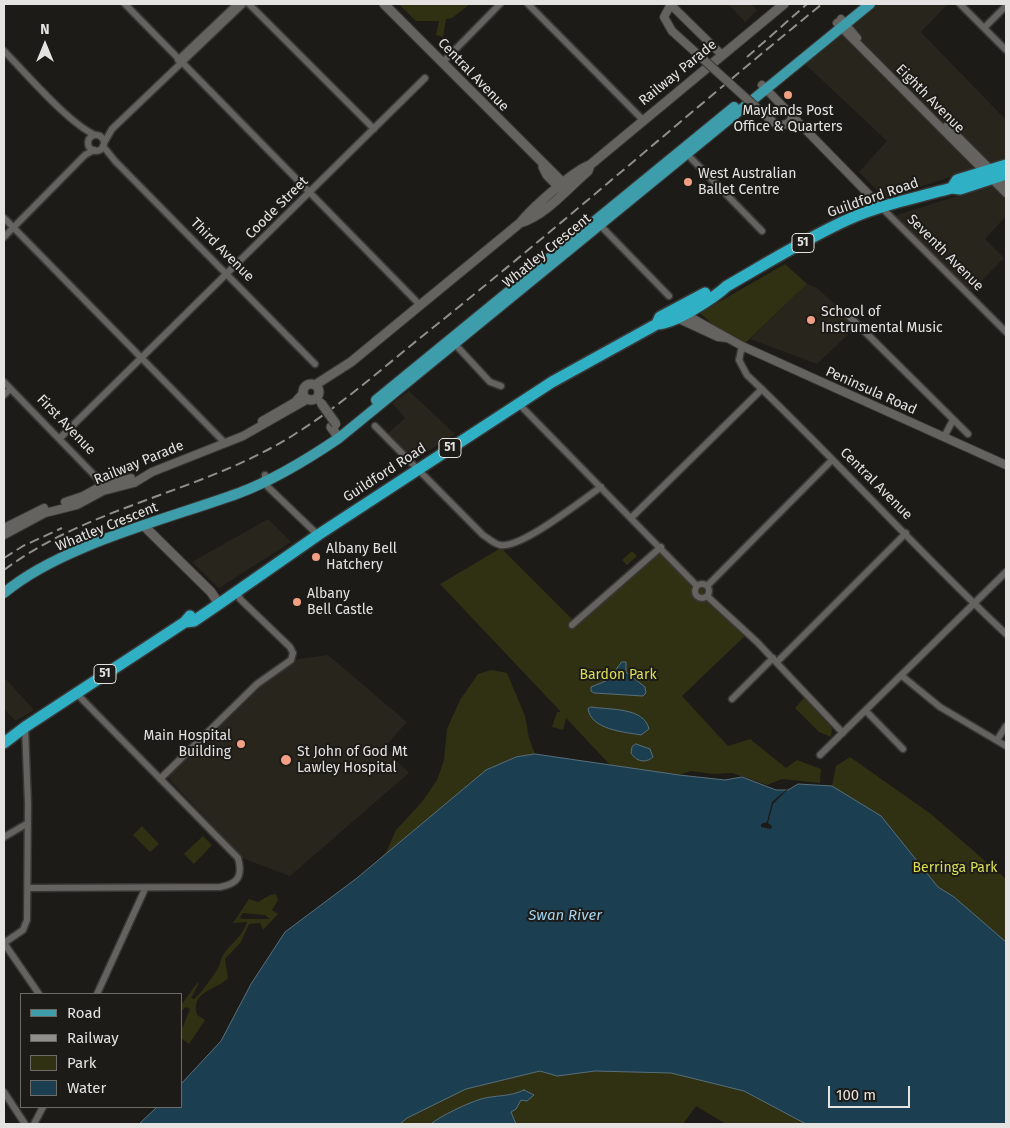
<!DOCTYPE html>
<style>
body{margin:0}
#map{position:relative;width:1010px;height:1128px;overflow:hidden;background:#1c1b17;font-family:"Fira Sans",sans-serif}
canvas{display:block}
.frame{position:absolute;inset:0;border:5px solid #e4e3e1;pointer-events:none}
.legend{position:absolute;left:20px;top:993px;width:162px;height:115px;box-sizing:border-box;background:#1c1b17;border:1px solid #6c6b68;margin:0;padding:6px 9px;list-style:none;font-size:15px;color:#e4e3e1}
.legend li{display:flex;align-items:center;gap:10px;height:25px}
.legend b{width:25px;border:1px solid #6c6b68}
.north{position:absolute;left:20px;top:20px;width:50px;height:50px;-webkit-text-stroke:4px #1c1b17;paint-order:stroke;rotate:0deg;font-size:14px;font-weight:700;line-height:20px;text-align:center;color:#e4e3e1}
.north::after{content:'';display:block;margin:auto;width:18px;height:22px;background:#e4e3e1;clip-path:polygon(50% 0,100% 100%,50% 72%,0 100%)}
.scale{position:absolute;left:828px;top:1086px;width:82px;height:22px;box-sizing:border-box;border:2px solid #e4e3e1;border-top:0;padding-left:6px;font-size:15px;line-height:18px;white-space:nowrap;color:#e4e3e1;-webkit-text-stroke:4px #1c1b17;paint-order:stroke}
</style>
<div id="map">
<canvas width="1010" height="1128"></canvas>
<div class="frame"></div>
<ul class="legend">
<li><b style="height:6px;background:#3d9dab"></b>Road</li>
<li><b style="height:6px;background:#908f8c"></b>Railway</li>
<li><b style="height:14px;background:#303113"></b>Park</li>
<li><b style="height:14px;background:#1c3e51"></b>Water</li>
</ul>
<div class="north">N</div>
<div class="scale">100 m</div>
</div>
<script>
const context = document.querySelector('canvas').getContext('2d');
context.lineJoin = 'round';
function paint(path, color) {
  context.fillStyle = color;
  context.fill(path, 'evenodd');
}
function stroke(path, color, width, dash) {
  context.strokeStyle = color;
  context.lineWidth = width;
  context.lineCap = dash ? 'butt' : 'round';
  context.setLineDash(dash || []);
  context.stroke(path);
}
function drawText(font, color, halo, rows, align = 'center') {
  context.font = font + ' "Fira Sans",sans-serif';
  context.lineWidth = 4;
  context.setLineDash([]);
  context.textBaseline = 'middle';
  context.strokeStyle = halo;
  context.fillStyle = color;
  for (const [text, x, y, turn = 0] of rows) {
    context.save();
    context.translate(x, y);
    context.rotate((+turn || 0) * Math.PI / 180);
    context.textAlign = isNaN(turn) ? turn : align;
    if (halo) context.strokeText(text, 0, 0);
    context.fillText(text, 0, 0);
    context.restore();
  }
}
const built = new Path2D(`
 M728 4H751L757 10 745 22Z
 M878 4H948L921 32 1006 120V159L885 198 859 172 887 141 805 64Z
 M1004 181 1006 184V216L985 239 1004 258 968 294 891 217Z
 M807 284 817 288 858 325 817 364 750 339Z
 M409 391 455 434 419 457H406L385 436 405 418 392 403Z
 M268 519 291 542 219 588 192 562Z
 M328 655 407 722 384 748 409 773 290 876 242 858 162 771 251 690 291 660Z
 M4 677 34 710 16 721 4 709Z`);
const green = new Path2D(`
 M399 4H470L452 18 446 19 443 37 436 35 439 21H416Z
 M785 264 807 284 742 346 721 332 700 313Z
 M501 548 575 622 663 548 747 634 682 696 728 746 750 739 786 768 797 760 821 769 820 783 782 779 767 785 732 773 713 774 691 771 679 775 612 767 566 718 563 730 552 727 557 712H561L440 584Z
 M632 551 637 556 627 565 622 560Z
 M491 670 507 673 525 716 529 738 535 754 516 757 486 770 385 855 396 830 422 802 437 780 444 760 447 729 460 700 478 674Z
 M804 698 832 728 831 737 819 732 795 708Z
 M850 757 931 814 1006 879V942L954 897 938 887 881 816 832 786 836 766Z
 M142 826 159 844 150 852 133 835Z
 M203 836 212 845 194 864 184 854Z
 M276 894 278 900 272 910 278 914 263 930 260 923 249 924 241 942 225 959 228 978C218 990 190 990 197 1015L205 1020 189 1044 181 1038V1031L190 1009 186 1007 181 1011V1005L198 982V985L191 998 194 999C198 997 215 974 218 968 220 965 220 961 222 957 229 944 242 938 247 922L233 923 249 899 258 902 270 895ZM243 913 265 915 270 919H242L240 917Z
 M540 1071 557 1076 595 1071 671 1073 744 1091 806 1124H726L696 1106 683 1124H516L511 1112 516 1109 524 1090C510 1097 495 1095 481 1099 468 1103 440 1116 431 1124H400L407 1118 466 1089Z`);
const water = new Path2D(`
 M622 662H626V672L645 687 646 693 643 696 594 693 591 691V687L608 680Z
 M591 707C610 710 644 707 649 729L641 735C625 732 591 730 588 709Z
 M636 744 650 749 653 757C645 764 636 761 631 753L632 747Z
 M535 754 679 775 725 780 742 777 776 790H788L798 784 832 786 881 816 938 887 954 897 1006 942V1124H806L744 1091 671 1073 595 1071 557 1076 540 1071 466 1089 407 1118 400 1124H139L157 1107H181V1084L221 1041 251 984 285 932 357 878 486 770 516 757Z
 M524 1090 534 1095 527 1101 521 1100 516 1109 511 1112 516 1124H431C440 1116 468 1103 481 1099 495 1095 510 1097 524 1090Z`);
const pier = new Path2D(`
 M793 784 773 804 768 823 772 826 771 829 761 827V824L767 822 772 802Z`);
const minor = new Path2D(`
 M125 4 420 305
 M249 4 374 129
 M528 4 643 120
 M960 4 1006 50
 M984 28 1006 6
 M4 51C27 74 67 122 95 135
 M178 60 237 4
 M442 63 500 4
 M88 143a8 8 0 1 1 16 0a8 8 0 1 1-16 0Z
 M104 143 112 129 243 4
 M103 146 115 161 315 364
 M684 151 762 231
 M882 208 1006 332
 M4 218 224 442
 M599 224 669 296
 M4 237 85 155 94 150
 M849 316 968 434
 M453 342 490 382 501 386
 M742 346 739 360 747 375C836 459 917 551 1006 634
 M4 382 97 478 103 489
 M4 395 10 389
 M519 404 697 586
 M375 426 483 535C488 538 494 544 500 545 521 549 582 500 601 487
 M944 437 953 420
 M60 438 425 78
 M265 475V481L268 487 318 535
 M632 517 762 389
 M695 591a7 7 0 1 1 14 0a7 7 0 1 1-14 0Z
 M707 586 832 460
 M707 596 757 642 843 733
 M572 625 661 547
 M777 662 906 533
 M902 676 940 707 1006 746
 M732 699 773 658
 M866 711 903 749
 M997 740 1006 726
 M820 755 1006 572
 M160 779 257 684 291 660 293 653 290 647 240 599 237 590
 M4 837 28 823
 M28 888 220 887C238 884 243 876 238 858L76 693
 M4 943 23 930 27 920 28 804 25 727
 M4 943 39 994
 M97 994 145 889
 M4 1092 25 1124
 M34 1124 43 1107`);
const tertiary = new Path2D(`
 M670 4 722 55
 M671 4 664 17 672 31
 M841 19 857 38
 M837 23 1006 193
 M762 85 882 208
 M758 109 778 126 787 124 794 117
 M947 126 1006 185
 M683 313 742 346 1006 465
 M677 318 718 337 727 338
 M262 421 295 402 303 393
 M65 502 83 496 101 486 131 478
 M4 528 44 508
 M4 535 45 513 77 505 103 491 134 483 152 472 243 436 308 399`);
const secondary = new Path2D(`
 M384 4 568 188
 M543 167 547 175 563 191
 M520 223C546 215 568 188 588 171L590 165
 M303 392a8 8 0 1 1 16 0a8 8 0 1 1-16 0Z
 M315 385 351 362 520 223C531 209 574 170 590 165L784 4
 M331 427 339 438
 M144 526 211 592 219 604`);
const primary = new Path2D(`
 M376 400 734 107
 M4 593C61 545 168 519 239 493 274 480 308 459 339 438L870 4`);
const trunk = new Path2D(`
 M952 188 957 180 1006 165
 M657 324 660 317 705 293
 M185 622 194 621 219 604 318 535 552 382 657 324C674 324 714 298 727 286 767 263 807 238 849 219 881 205 918 197 952 188L960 189 1006 174
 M4 743 25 727 185 622 190 616`);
const rail = new Path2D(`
 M747 57 807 4
 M4 558 23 546 62 528
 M4 570C91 505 204 492 295 434 346 402 388 363 435 326 566 221 692 110 822 4`);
const tertiaryBridge = new Path2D(`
 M672 31 758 109`);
const secondaryBridge = new Path2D(`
 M321 403 336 424`);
const markers = [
 [788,95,5,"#f39f83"],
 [688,182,5,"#f39f83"],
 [811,320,5,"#f39f83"],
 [316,557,5,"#f39f83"],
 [297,602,5,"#f39f83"],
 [241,744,5,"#f39f83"],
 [286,760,6,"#f39f83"]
];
const shields = [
 [803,243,22],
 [450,448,22],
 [105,674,22]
];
const shieldNames = [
 ["51",803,243],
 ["51",450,448],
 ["51",105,674]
];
const streetNames = [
 ["Railway Parade",678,73,-39],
 ["Central Avenue",473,75,46],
 ["Eighth Avenue",930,99,45],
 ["Guildford Road",873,198,-19],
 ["Coode Street",277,208,-45],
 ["Third Avenue",222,250,45],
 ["Whatley Crescent",547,251,-39],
 ["Seventh Avenue",945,253,45],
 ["Peninsula Road",871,391,24],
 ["First Avenue",66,425,46],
 ["Railway Parade",139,463,-22],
 ["Guildford Road",385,473,-33],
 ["Central Avenue",876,484,45],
 ["Whatley Crescent",107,527,-22]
];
const poiNames = [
 ["Maylands Post",788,111,"center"],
 ["Office & Quarters",788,127,"center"],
 ["West Australian",698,174],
 ["Ballet Centre",698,190],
 ["School of",821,312],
 ["Instrumental Music",821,328],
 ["Albany Bell",326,549],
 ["Hatchery",326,565],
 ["Albany",307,594],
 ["Bell Castle",307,610],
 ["Main Hospital",231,736,"right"],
 ["Building",231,752,"right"],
 ["St John of God Mt",297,752],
 ["Lawley Hospital",297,768]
];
const parkNames = [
 ["Bardon Park",618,675],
 ["Berringa Park",955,868]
];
const waterNames = [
 ["Swan River",565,916]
];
paint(built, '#28251c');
paint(green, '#303113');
paint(water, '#1c3e51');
stroke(water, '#58707c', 1);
paint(pier, '#1c1b17');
stroke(minor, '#383735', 9);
stroke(tertiary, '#383735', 10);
stroke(secondary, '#383735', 11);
stroke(primary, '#383735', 12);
stroke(trunk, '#383735', 14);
stroke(minor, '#65635f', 6);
stroke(tertiary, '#65635f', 8);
stroke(secondary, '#65635f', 9);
stroke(primary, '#3d9dab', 10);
stroke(trunk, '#30b0c4', 11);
stroke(rail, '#908f8c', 2, [10, 5]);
stroke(tertiaryBridge, '#383735', 10, []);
stroke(secondaryBridge, '#383735', 11, []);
stroke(tertiaryBridge, '#65635f', 8);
stroke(secondaryBridge, '#65635f', 9);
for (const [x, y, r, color] of markers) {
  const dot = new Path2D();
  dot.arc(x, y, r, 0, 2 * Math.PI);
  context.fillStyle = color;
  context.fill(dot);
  stroke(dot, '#1c1b17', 2);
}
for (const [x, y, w] of shields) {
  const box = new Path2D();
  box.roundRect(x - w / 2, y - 9.5, w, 19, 4);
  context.fillStyle = '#1c1b17';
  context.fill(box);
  stroke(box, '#e4e3e1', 1);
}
drawText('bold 12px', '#e4e3e1', null, shieldNames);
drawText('14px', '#e4e3e1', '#1c1b17', streetNames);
drawText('14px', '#e4e3e1', '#1c1b17', poiNames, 'left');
drawText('14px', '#dbdf55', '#1c1b17', parkNames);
drawText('italic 15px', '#a3d3ef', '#1c1b17', waterNames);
</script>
